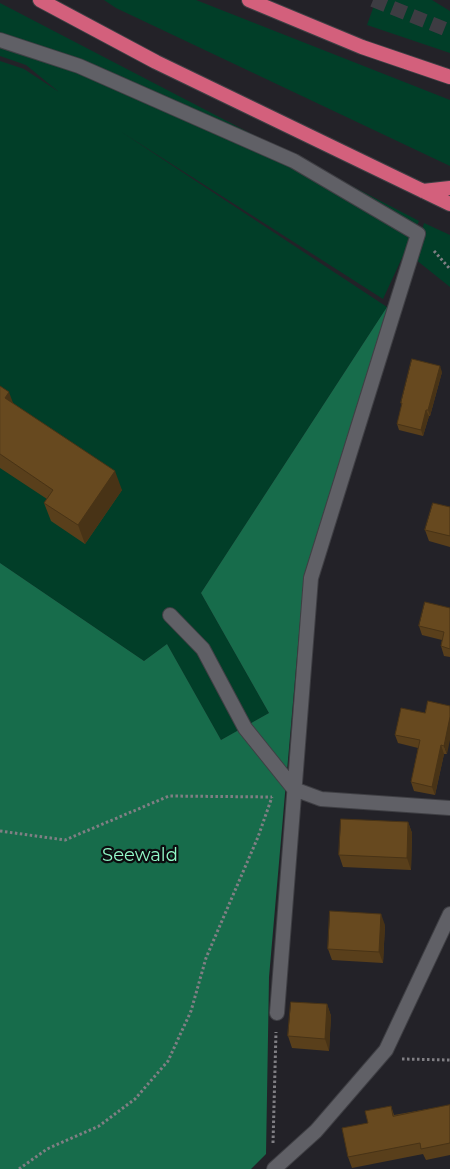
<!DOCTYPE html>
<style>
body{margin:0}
canvas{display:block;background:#232228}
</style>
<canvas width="450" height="1169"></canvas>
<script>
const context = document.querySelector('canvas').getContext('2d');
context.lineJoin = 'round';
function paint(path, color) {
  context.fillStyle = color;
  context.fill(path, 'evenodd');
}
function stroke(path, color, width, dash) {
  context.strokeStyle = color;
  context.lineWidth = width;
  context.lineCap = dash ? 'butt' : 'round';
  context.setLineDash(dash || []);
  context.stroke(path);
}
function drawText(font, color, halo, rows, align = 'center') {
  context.font = font + ' Montserrat,sans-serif';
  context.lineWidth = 4.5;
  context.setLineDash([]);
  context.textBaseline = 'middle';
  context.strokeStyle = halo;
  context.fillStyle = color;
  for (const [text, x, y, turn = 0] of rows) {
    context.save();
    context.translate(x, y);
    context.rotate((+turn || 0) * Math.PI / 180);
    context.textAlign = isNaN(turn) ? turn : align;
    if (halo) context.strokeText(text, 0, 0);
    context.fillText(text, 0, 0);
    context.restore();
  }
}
const green = new Path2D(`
 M104 0H196L450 100V166L116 8Z
 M376 0H432L450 11V53L367 25Z
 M0 3 419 221 383 299 120 131 387 307 201 593 269 713 221 740 167 644 144 661 0 563V61L24 69 59 92 26 65 0 56Z
 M424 223 450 235V287L415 259Z`);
const forest = new Path2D(`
 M408 259 304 576 269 977 266 1154 251 1169H0V563L144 661 167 644 221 740 269 713 201 593 387 307Z`);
const trunkTunnel = new Path2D(`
 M373 0 450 31`);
const path = new Path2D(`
 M434 251 450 269
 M0 831 65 840 169 796 272 797
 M402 1059 450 1060
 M273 1143 276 1032
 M19 1169 47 1149 99 1126 135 1099 168 1061 191 1011 206 958 258 837 272 797`);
const service = new Path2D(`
 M0 40 79 66 294 161 418 234 311 578 277 1013
 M170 615 203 649 245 728 294 789 321 799 450 808`);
const minor = new Path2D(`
 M274 1169 316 1131 386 1050 450 914`);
const trunk = new Path2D(`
 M40 0 156 62 450 204
 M249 0 362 47 450 77
 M423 191 450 188`);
const wall = new Path2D(`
 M442 372 430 416H429L423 436 399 430 397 424 402 406 401 403Z
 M0 386 13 403 122 490 85 544 51 521 44 503 47 499 0 468Z
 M450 507V547L429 541 425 530Z
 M450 608V657L444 656 441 646 442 640 422 635 419 626Z
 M428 701 447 754H444L435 795 414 791 411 782 418 748 398 743 395 735 425 713Z
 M408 822 412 833 411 870 343 867 339 855Z
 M385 925 383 963 332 960 328 949Z
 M327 1004 331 1016 329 1051 292 1048 288 1036Z
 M450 1105V1155L426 1160 423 1154 352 1168 348 1157 368 1123 391 1106 394 1115Z`);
const shadedWall = new Path2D(`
 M440 366 442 372 430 416 428 410Z
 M9 392 16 411 5 398Z
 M426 410 429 416 423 436 421 430Z
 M115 471 122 490 85 544 78 525Z
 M450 717V740L447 754 444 746Z
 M441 745 444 754 435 795 432 787Z
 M408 822 412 833 411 870 407 858Z
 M381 914 385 925 383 963 379 952Z
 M327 1004 331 1016 329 1051 325 1039Z`);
const building = new Path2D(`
 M412 359 440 366 428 410H426L421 430 397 424 402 403H401Z
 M0 386 9 392 5 398 115 471 78 525 44 503 53 490 0 454Z
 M433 503 450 507V536L425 530Z
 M425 602 450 608V649L441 646 444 632 419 626Z
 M428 701 450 706V717L444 746 441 745 432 787 411 782 420 740 395 735 401 708 425 713Z
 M341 819 408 822 407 858 339 855Z
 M330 911 381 914 379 952 328 949Z
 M291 1002 327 1004 325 1039 288 1036Z
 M450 1105V1143L421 1149 420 1143 348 1157 342 1128 368 1123 365 1111 391 1106 393 1116Z`);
const parkNames = [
 ["Seewald",140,856]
];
paint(green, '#013e28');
paint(forest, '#176c4b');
stroke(trunkTunnel, '#3d3c42', 14, [14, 7]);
stroke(service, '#3f3f44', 16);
stroke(minor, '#3f3f44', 16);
stroke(trunk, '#3f3f44', 16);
stroke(path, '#807f84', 3, [2.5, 2.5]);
stroke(service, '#606066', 14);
stroke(minor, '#606066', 14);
stroke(trunk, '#d3607c', 14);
paint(wall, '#593f1b');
paint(shadedWall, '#483316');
paint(building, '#67491f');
stroke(building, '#483316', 1);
drawText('18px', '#93fac9', '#0c0c0f', parkNames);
</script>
